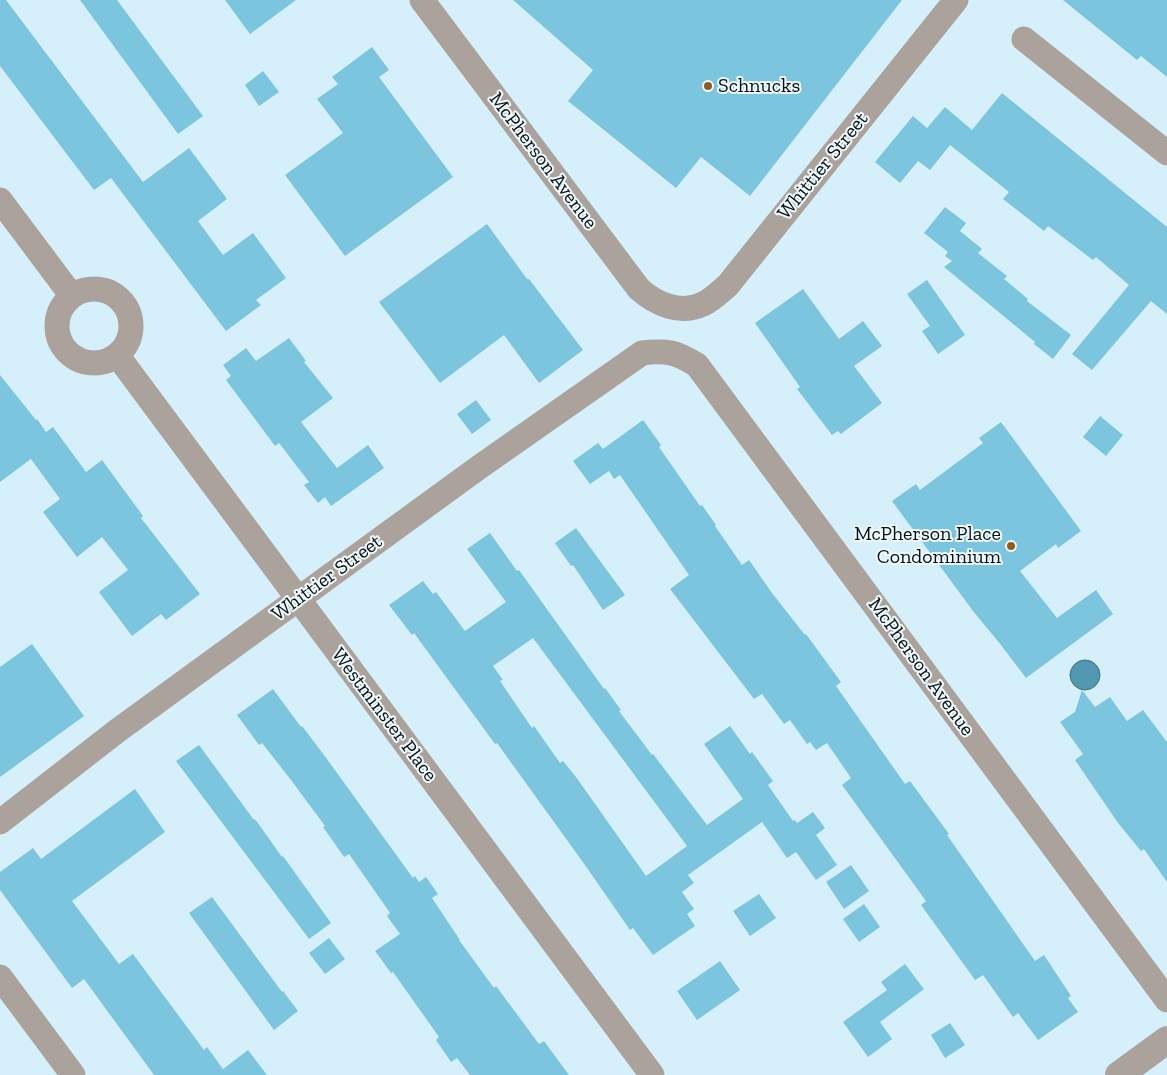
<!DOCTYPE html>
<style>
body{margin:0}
canvas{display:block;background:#d5f0fa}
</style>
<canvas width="1167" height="1075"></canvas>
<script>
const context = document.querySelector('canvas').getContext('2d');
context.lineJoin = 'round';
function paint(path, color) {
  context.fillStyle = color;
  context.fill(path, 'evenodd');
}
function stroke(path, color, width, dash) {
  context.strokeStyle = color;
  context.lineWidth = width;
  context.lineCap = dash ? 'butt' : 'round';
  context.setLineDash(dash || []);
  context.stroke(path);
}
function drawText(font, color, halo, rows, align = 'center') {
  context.font = font + ' "Zilla Slab",serif';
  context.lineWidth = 4;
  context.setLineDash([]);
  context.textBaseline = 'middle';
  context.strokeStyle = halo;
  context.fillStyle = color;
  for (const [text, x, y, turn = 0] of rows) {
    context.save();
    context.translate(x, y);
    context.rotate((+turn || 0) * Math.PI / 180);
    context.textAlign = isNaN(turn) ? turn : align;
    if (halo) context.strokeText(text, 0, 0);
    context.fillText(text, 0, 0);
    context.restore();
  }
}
const water = new Path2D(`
 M1070 675a15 15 0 1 1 30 0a15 15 0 1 1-30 0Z`);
const building = new Path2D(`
 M0 0H6L143 182 189 148 227 199 198 221 223 255 253 233 286 278 256 300 261 305 226 331 111 178 94 190 0 66Z
 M80 0H117L203 116 178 134Z
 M225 0H296L250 34Z
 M513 0H902L750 196 701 157 676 188 568 101 593 70Z
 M1063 0H1167V77L1141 56 1137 60Z
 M372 47 389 70 379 77 453 177 345 256 285 175 343 133 317 99 338 84 332 77Z
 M263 71 279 92 259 106 245 85Z
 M1002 93 1167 227V314L1151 301 1092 370 1072 354 1129 285 1096 257 1093 260 1048 226 1044 231 1003 199 1009 192 950 145 930 170 918 161 900 183 875 162 913 116 927 128 945 107 972 130Z
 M945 207 966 223 960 231 982 249 978 253 1007 276 1004 279 1028 299 1027 301 1071 335 1053 359 1034 344 1035 342 944 267 952 261 945 256 948 252 924 233Z
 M487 224 527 279H529L583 350 539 383 504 335 440 383 379 302Z
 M927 280 965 335 938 354 922 331 930 326 907 294Z
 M803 289 839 339 863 321 882 346 854 366 882 403 841 434 838 431 832 435 797 389 800 387 755 323Z
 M289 338 306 361 304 362 333 398 301 422 337 468 368 445 384 468 331 506 325 497 318 503 304 485 309 482 279 443 275 446 226 380 231 376 223 365 246 348 256 361Z
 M0 375 36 420 37 419 46 432 53 427 86 472 102 460 143 516 141 518 200 594 166 620 161 614 132 636 99 592 128 570 102 537 77 557 43 512 60 499 31 459 0 482Z
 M476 400 491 420 472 434 457 414Z
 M1100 416 1123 435 1106 456 1083 437Z
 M643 420 661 445 659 447 700 506 702 505 716 525 715 526 742 565 749 560 772 593 805 635 806 634 841 682 836 686 905 784 910 781 949 834 947 835 1035 961 1044 955 1071 996 1068 998 1078 1012 1038 1040 1018 1013 1013 1017 983 975 975 980 921 905 926 901 842 785 851 778 827 743 816 750 810 742 807 744 790 720 784 724 762 694 754 699 670 589 689 575 620 475 614 479 609 471 590 484 573 461 598 443 603 449Z
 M1001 422 1081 531 1058 548 1056 544 1020 571 1057 618 1096 590 1113 614 1026 678 1001 645 973 611 892 501 916 484 920 490 983 443 979 438Z
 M576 528 625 595 603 610 573 565 571 566 555 543Z
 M490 533 517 571 519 570 604 689 605 688 621 710 619 711 652 755 653 754 707 825 743 799 704 744 730 726 750 754 752 752 773 781 768 785 793 821 795 820 797 823 813 812 825 828 816 835 837 865 816 880 796 852 787 858 762 822 688 875 694 883 682 892 694 909 687 914 695 926 653 955 633 928 630 930 585 865 497 743 495 744 414 633 412 635 389 605 423 581 433 594 436 592 465 631 506 602 467 549ZM533 638 687 846 646 876 576 777 563 761 560 763 534 726 532 728 500 681 503 680 493 666Z
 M32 644 84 716 0 777V667Z
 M273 689 301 727 302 726 324 755 413 878 415 876 419 882 426 877 438 894 432 898 460 940H459L494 988 496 986 539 1044 544 1041 569 1075H470L457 1058 451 1062 436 1040 439 1037 393 972 391 973 375 951 400 934 387 916 390 913 349 854 344 857 323 827 325 826 291 780 262 743 259 745 237 715Z
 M1082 690 1095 707 1110 697 1127 721 1143 710 1167 742V882L1144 849 1141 851 1118 823 1075 760 1083 754 1060 722 1075 712Z
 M199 745 254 820 255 819 282 857 283 856 331 923 309 939 176 761Z
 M135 789 165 832 72 901 119 964 133 954 204 1050 207 1047 223 1069 248 1050 267 1075H154L84 979 72 988 0 890V872L33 848 41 859Z
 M851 865 869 891 844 909 826 882Z
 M759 894 776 918 750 936 733 911Z
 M212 897 282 992 283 991 298 1011 274 1030 189 913Z
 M864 904 880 927 859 942 843 919Z
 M329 938 345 959 325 974 309 953Z
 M720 961 740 990 697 1020 677 991Z
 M905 964 924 989 880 1022 892 1039 868 1057 843 1022 887 990 881 982Z
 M950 1023 965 1045 945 1058 931 1035Z`);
const minor = new Path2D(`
 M422 0 639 289C656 304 680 315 703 304 712 300 720 292 728 285L956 0
 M1024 39 1167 153
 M0 200 72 296
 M57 326a37 37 0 1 1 74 0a37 37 0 1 1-74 0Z
 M117 355 652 1075
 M0 822 117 731 478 468 642 353C667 350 676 352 697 365L1167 1000
 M0 977 73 1075`);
const tertiary = new Path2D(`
 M1119 1075 1167 1040`);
const markers = [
 [708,86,5,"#945a18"],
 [1011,546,5,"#945a18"]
];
const poiNames = [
 ["Schnucks",718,86],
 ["McPherson Place",1001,534,"right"],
 ["Condominium",1001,557,"right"]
];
const streetNames = [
 ["McPherson Avenue",543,161,53],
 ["Whittier Street",823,166,-51],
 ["Whittier Street",327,578,-36],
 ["McPherson Avenue",921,667,54],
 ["Westminster Place",384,715,53]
];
paint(water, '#5198b1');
stroke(water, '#3b6f82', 1);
paint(building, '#7cc5de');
stroke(minor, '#aba39b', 25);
stroke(tertiary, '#aba39b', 28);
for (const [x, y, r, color] of markers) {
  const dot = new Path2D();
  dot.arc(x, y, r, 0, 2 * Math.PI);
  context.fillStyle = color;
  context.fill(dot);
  stroke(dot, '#effafe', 2);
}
drawText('20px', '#071013', '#effafe', poiNames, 'left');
drawText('20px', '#071013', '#effafe', streetNames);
</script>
